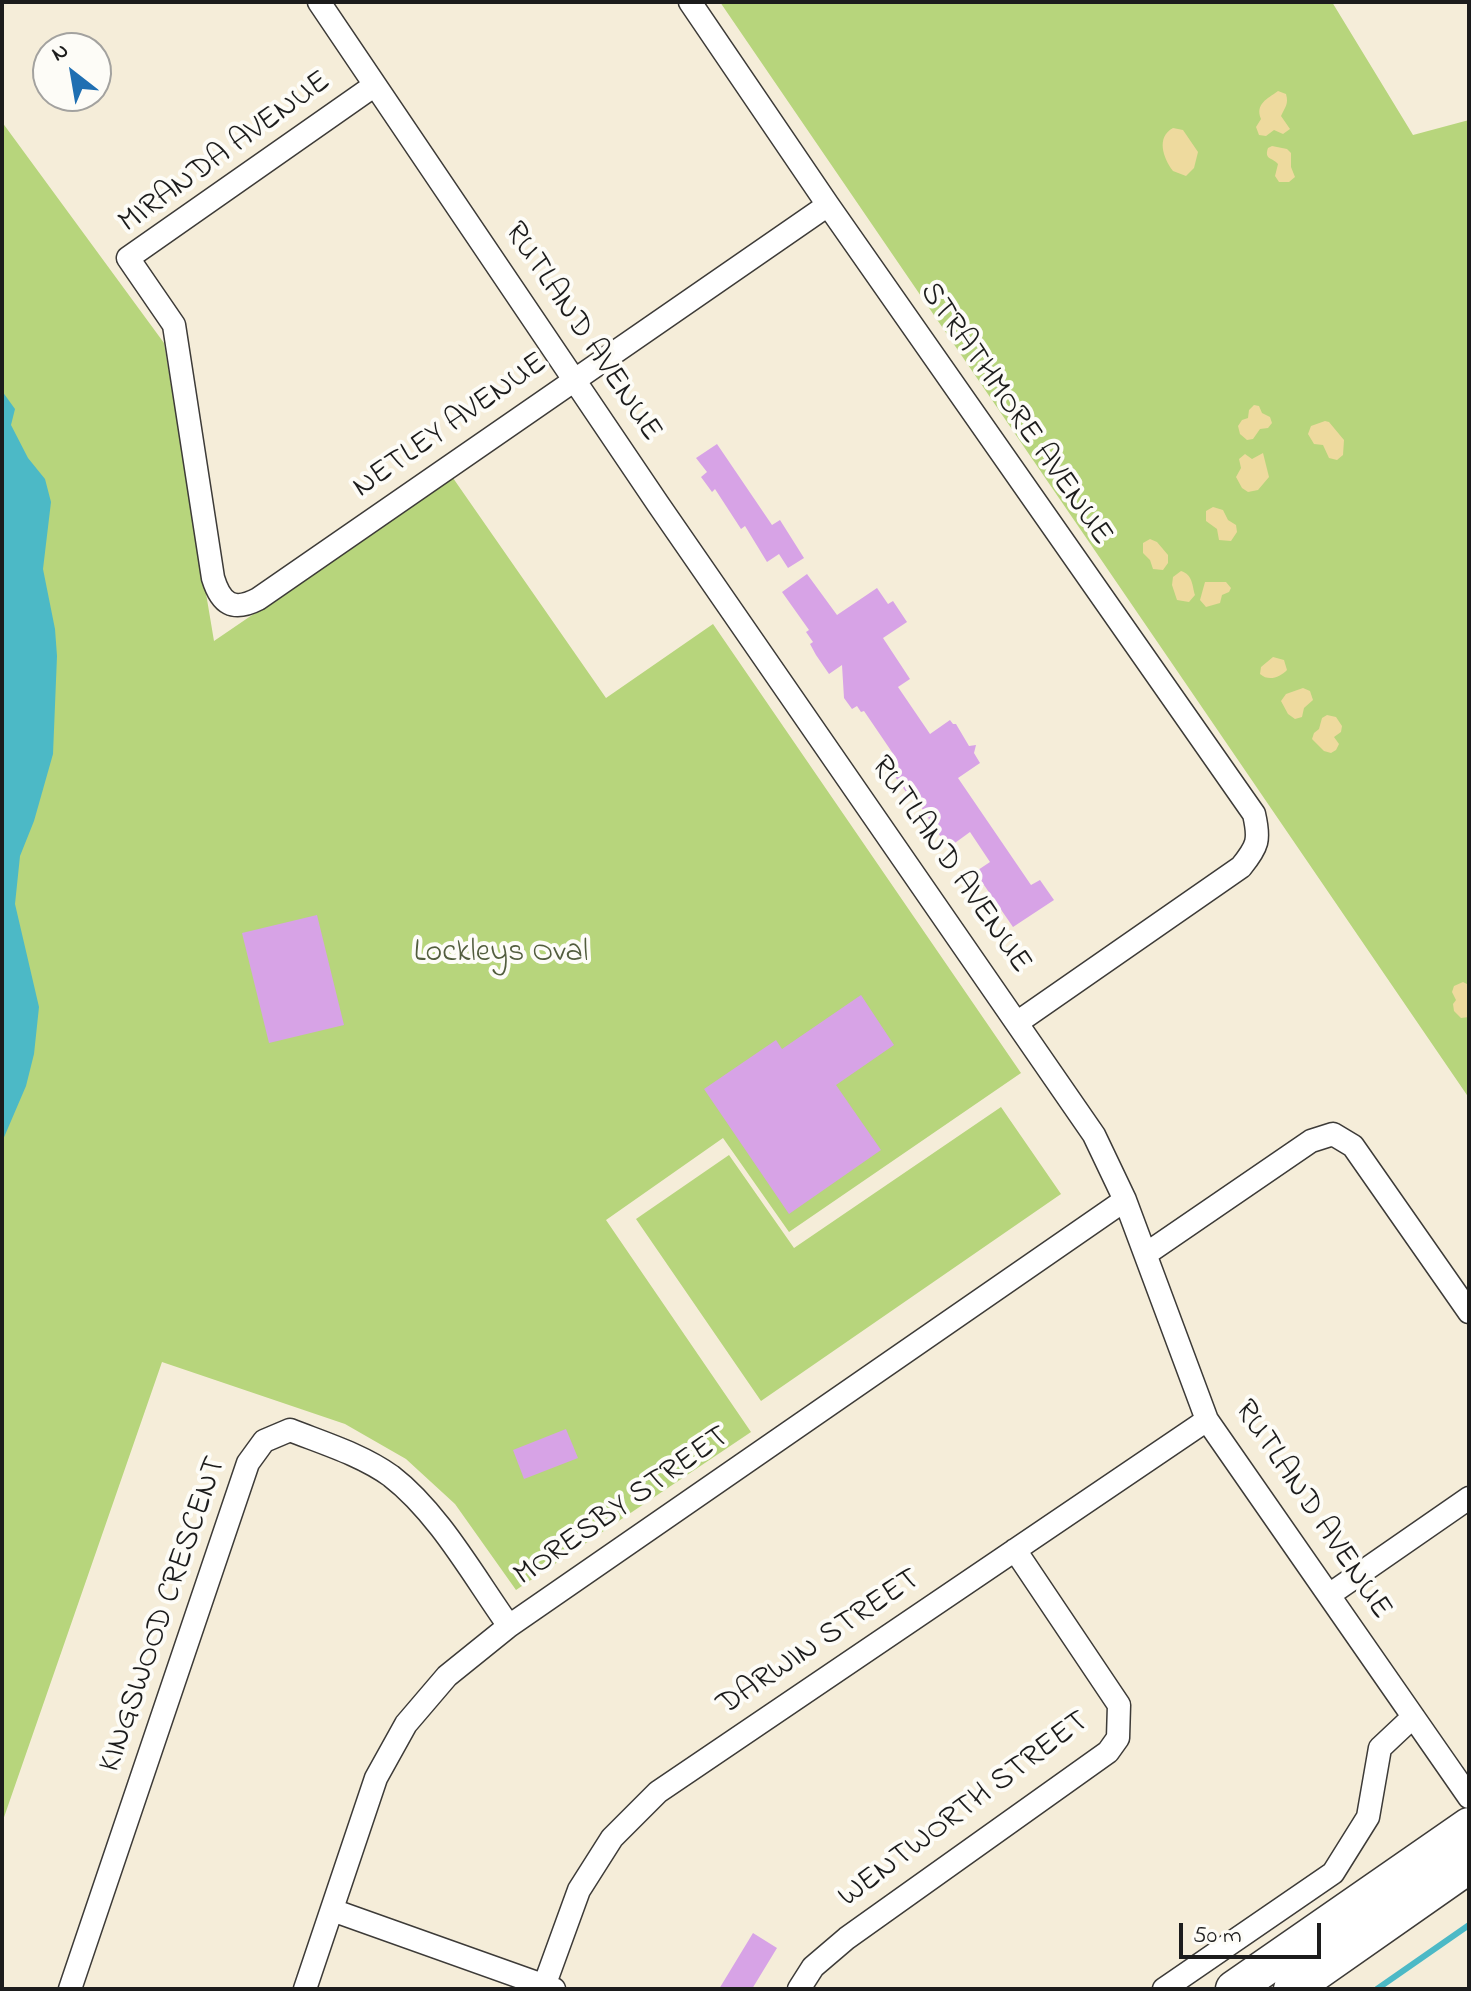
<!DOCTYPE html>
<style>
body{margin:0}
#map{position:relative;width:1471px;height:1991px;overflow:hidden;background:#f5edd9;font-family:"Indie Flower",sans-serif}
canvas{display:block}
.frame{position:absolute;inset:0;border:4px solid #1c1c1c;pointer-events:none}
.north{position:absolute;left:32px;top:32px;width:80px;height:80px;box-sizing:border-box;background:#fdfcf7;border:2px solid #a3a29f;border-radius:50%;rotate:329deg;font-size:22px;font-weight:700;line-height:32px;text-align:center;color:#1c1c1c}
.north::after{content:'';display:block;margin:auto;width:28px;height:36px;background:#1f6fb2;clip-path:polygon(50% 0,100% 100%,50% 72%,0 100%)}
.scale{position:absolute;left:1179px;top:1923px;width:142px;height:36px;box-sizing:border-box;border:4px solid #1c1c1c;border-top:0;padding-left:10px;font-size:24px;line-height:28px;white-space:nowrap;color:#1c1c1c;-webkit-text-stroke:6px #fdfcf7;paint-order:stroke}
</style>
<div id="map">
<canvas width="1471" height="1991"></canvas>
<div class="frame"></div>
<div class="north">N</div>
<div class="scale">50 m</div>
</div>
<script>
const context = document.querySelector('canvas').getContext('2d');
context.lineJoin = 'round';
function paint(path, color) {
  context.fillStyle = color;
  context.fill(path, 'evenodd');
}
function stroke(path, color, width, dash) {
  context.strokeStyle = color;
  context.lineWidth = width;
  context.lineCap = dash ? 'butt' : 'round';
  context.setLineDash(dash || []);
  context.stroke(path);
}
function drawText(font, color, halo, rows, align = 'center') {
  context.font = font + ' "Indie Flower",sans-serif';
  context.lineWidth = 8;
  context.setLineDash([]);
  context.textBaseline = 'middle';
  context.strokeStyle = halo;
  context.fillStyle = color;
  for (const [text, x, y, turn = 0] of rows) {
    context.save();
    context.translate(x, y);
    context.rotate((+turn || 0) * Math.PI / 180);
    context.textAlign = isNaN(turn) ? turn : align;
    if (halo) context.strokeText(text, 0, 0);
    context.fillText(text, 0, 0);
    context.restore();
  }
}
const green = new Path2D(`
 M720 2H1332L1413 135 1469 120V1098Z
 M2 122 164 343 214 641 453 478 606 698 713 624 1021 1073 789 1232 723 1138 606 1220 751 1432 516 1590 455 1504 406 1459 345 1424 162 1362 2 1823Z
 M1001 1107 1061 1194 761 1401 636 1219 729 1155 794 1248Z`);
const sand = new Path2D(`
 M1278 91 1286 94C1289 104 1285 107 1281 116L1290 129 1283 134 1274 130 1266 136 1259 135 1256 127 1261 119C1255 104 1267 99 1278 91Z
 M1173 128 1183 130 1198 152 1194 168 1186 176 1173 171C1163 158 1156 137 1173 128Z
 M1272 146 1287 149 1291 153V167L1295 177 1289 182H1279L1275 176 1278 164C1272 157 1264 160 1268 148Z
 M1254 405 1259 406 1262 413 1270 417 1272 423 1268 428 1260 429 1253 439 1247 440 1240 434 1238 426 1242 420 1248 418 1249 410Z
 M1325 421 1329 422 1344 440 1343 455 1337 460 1329 458 1323 445 1314 444 1308 434 1311 426Z
 M1263 453 1269 477 1258 490 1248 492 1242 488 1236 477 1241 468 1239 459 1245 454 1252 459Z
 M1213 507 1223 510 1228 520 1236 525 1237 532 1231 541 1219 540 1217 529 1206 521V511Z
 M1150 539 1157 542 1168 555V563L1163 570 1153 569 1150 560 1143 553V543Z
 M1181 571C1193 575 1192 585 1195 595L1189 602 1177 600 1172 585 1173 577Z
 M1205 582H1226L1231 588 1229 592 1222 595 1220 603 1206 607 1200 600Z
 M1273 657 1284 660 1287 670C1280 677 1269 682 1260 674L1261 667Z
 M1303 688 1310 691 1313 700 1304 708 1302 717 1295 719 1288 714 1281 701 1286 694Z
 M1327 715 1336 717 1342 726 1341 732 1334 737 1339 744 1336 750 1331 753 1324 751 1312 739 1314 733 1319 729 1322 718Z
 M1463 982 1469 985V1017L1461 1018 1454 1011 1453 1004 1456 1000 1452 992 1454 986Z`);
const water = new Path2D(`
 M2 391 15 409 11 425 28 458 45 479 51 502 43 569 55 629 57 656 53 754 34 821 20 856 15 904 39 1007 34 1054 26 1086 2 1142Z`);
const stream = new Path2D(`
 M1377 1989 1469 1925`);
const building = new Path2D(`
 M717 444 772 525 780 520 804 558 788 568 779 554 767 562 745 526 741 529 715 489 712 492 701 477 707 472 696 458Z
 M807 574 837 615 877 588 888 604 893 601 907 622 883 638 910 679 898 687 930 734 950 720 953 724H956L969 746 976 745 974 753 980 763 958 778 1031 885 1040 880 1054 900 1013 927 975 872 990 862 970 832 948 848 919 804 914 797 911 799 891 771 898 766 893 760 896 758 864 711 861 712 857 706 852 709 844 698 842 665 829 674 816 655 810 644 813 642 806 632 809 630 782 592Z
 M317 915 344 1025 269 1043 242 933Z
 M861 995 894 1045 836 1085 881 1150 789 1214 704 1089 776 1040 782 1049Z
 M566 1429 578 1458 524 1479 513 1450Z
 M753 1933 777 1948 752 1989H719Z`);
const minor = new Path2D(`
 M319 2 658 504 1094 1135 1125 1200 1207 1420 1469 1797
 M690 2 828 205 1254 814C1260 840 1258 846 1241 867L1018 1022
 M375 85 128 258 174 325 213 578C221 604 233 612 258 599L828 205
 M1146 1254 1311 1141 1333 1134 1353 1146 1469 1312
 M1329 1595 1469 1498
 M332 1910 554 1989
 M70 1989 248 1463 264 1441 290 1430C323 1443 362 1455 391 1476 439 1513 474 1577 509 1626
 M305 1989 376 1778 406 1724 447 1676 509 1626 1125 1200
 M543 1989 579 1890 612 1838 658 1792 1207 1420
 M799 1989 813 1967 847 1938 1108 1752 1118 1738 1119 1705 1015 1550
 M1164 1989 1333 1873 1368 1817 1380 1748 1413 1717`);
const primary = new Path2D(`
 M1234 1989 1469 1826
 M1292 1989 1469 1865`);
const streetNames = [
 ["MIRANDA AVENUE",226,154,-36],
 ["RUTLAND AVENUE",581,333,56],
 ["STRATHMORE AVENUE",1014,415,55],
 ["NETLEY AVENUE",451,427,-35],
 ["RUTLAND AVENUE",949,866,55],
 ["MORESBY STREET",623,1508,-35],
 ["RUTLAND AVENUE",1311,1511,56],
 ["KINGSWOOD CRESCENT",165,1615,-71],
 ["DARWIN STREET",820,1644,-34],
 ["WENTWORTH STREET",965,1811,-37]
];
const parkNames = [
 ["Lockleys Oval",501,955]
];
paint(green, '#b7d57c');
paint(sand, '#eeda9e');
paint(water, '#4cb9c6');
stroke(stream, '#4cb9c6', 6);
paint(building, '#d7a3e6');
stroke(minor, '#3d3b38', 25);
stroke(primary, '#3d3b38', 39);
stroke(minor, '#fff', 22);
stroke(primary, '#fff', 36);
drawText('32px', '#1c1c1c', '#fdfcf7', streetNames);
drawText('32px', '#525d3e', '#fdfcf7', parkNames);
</script>
